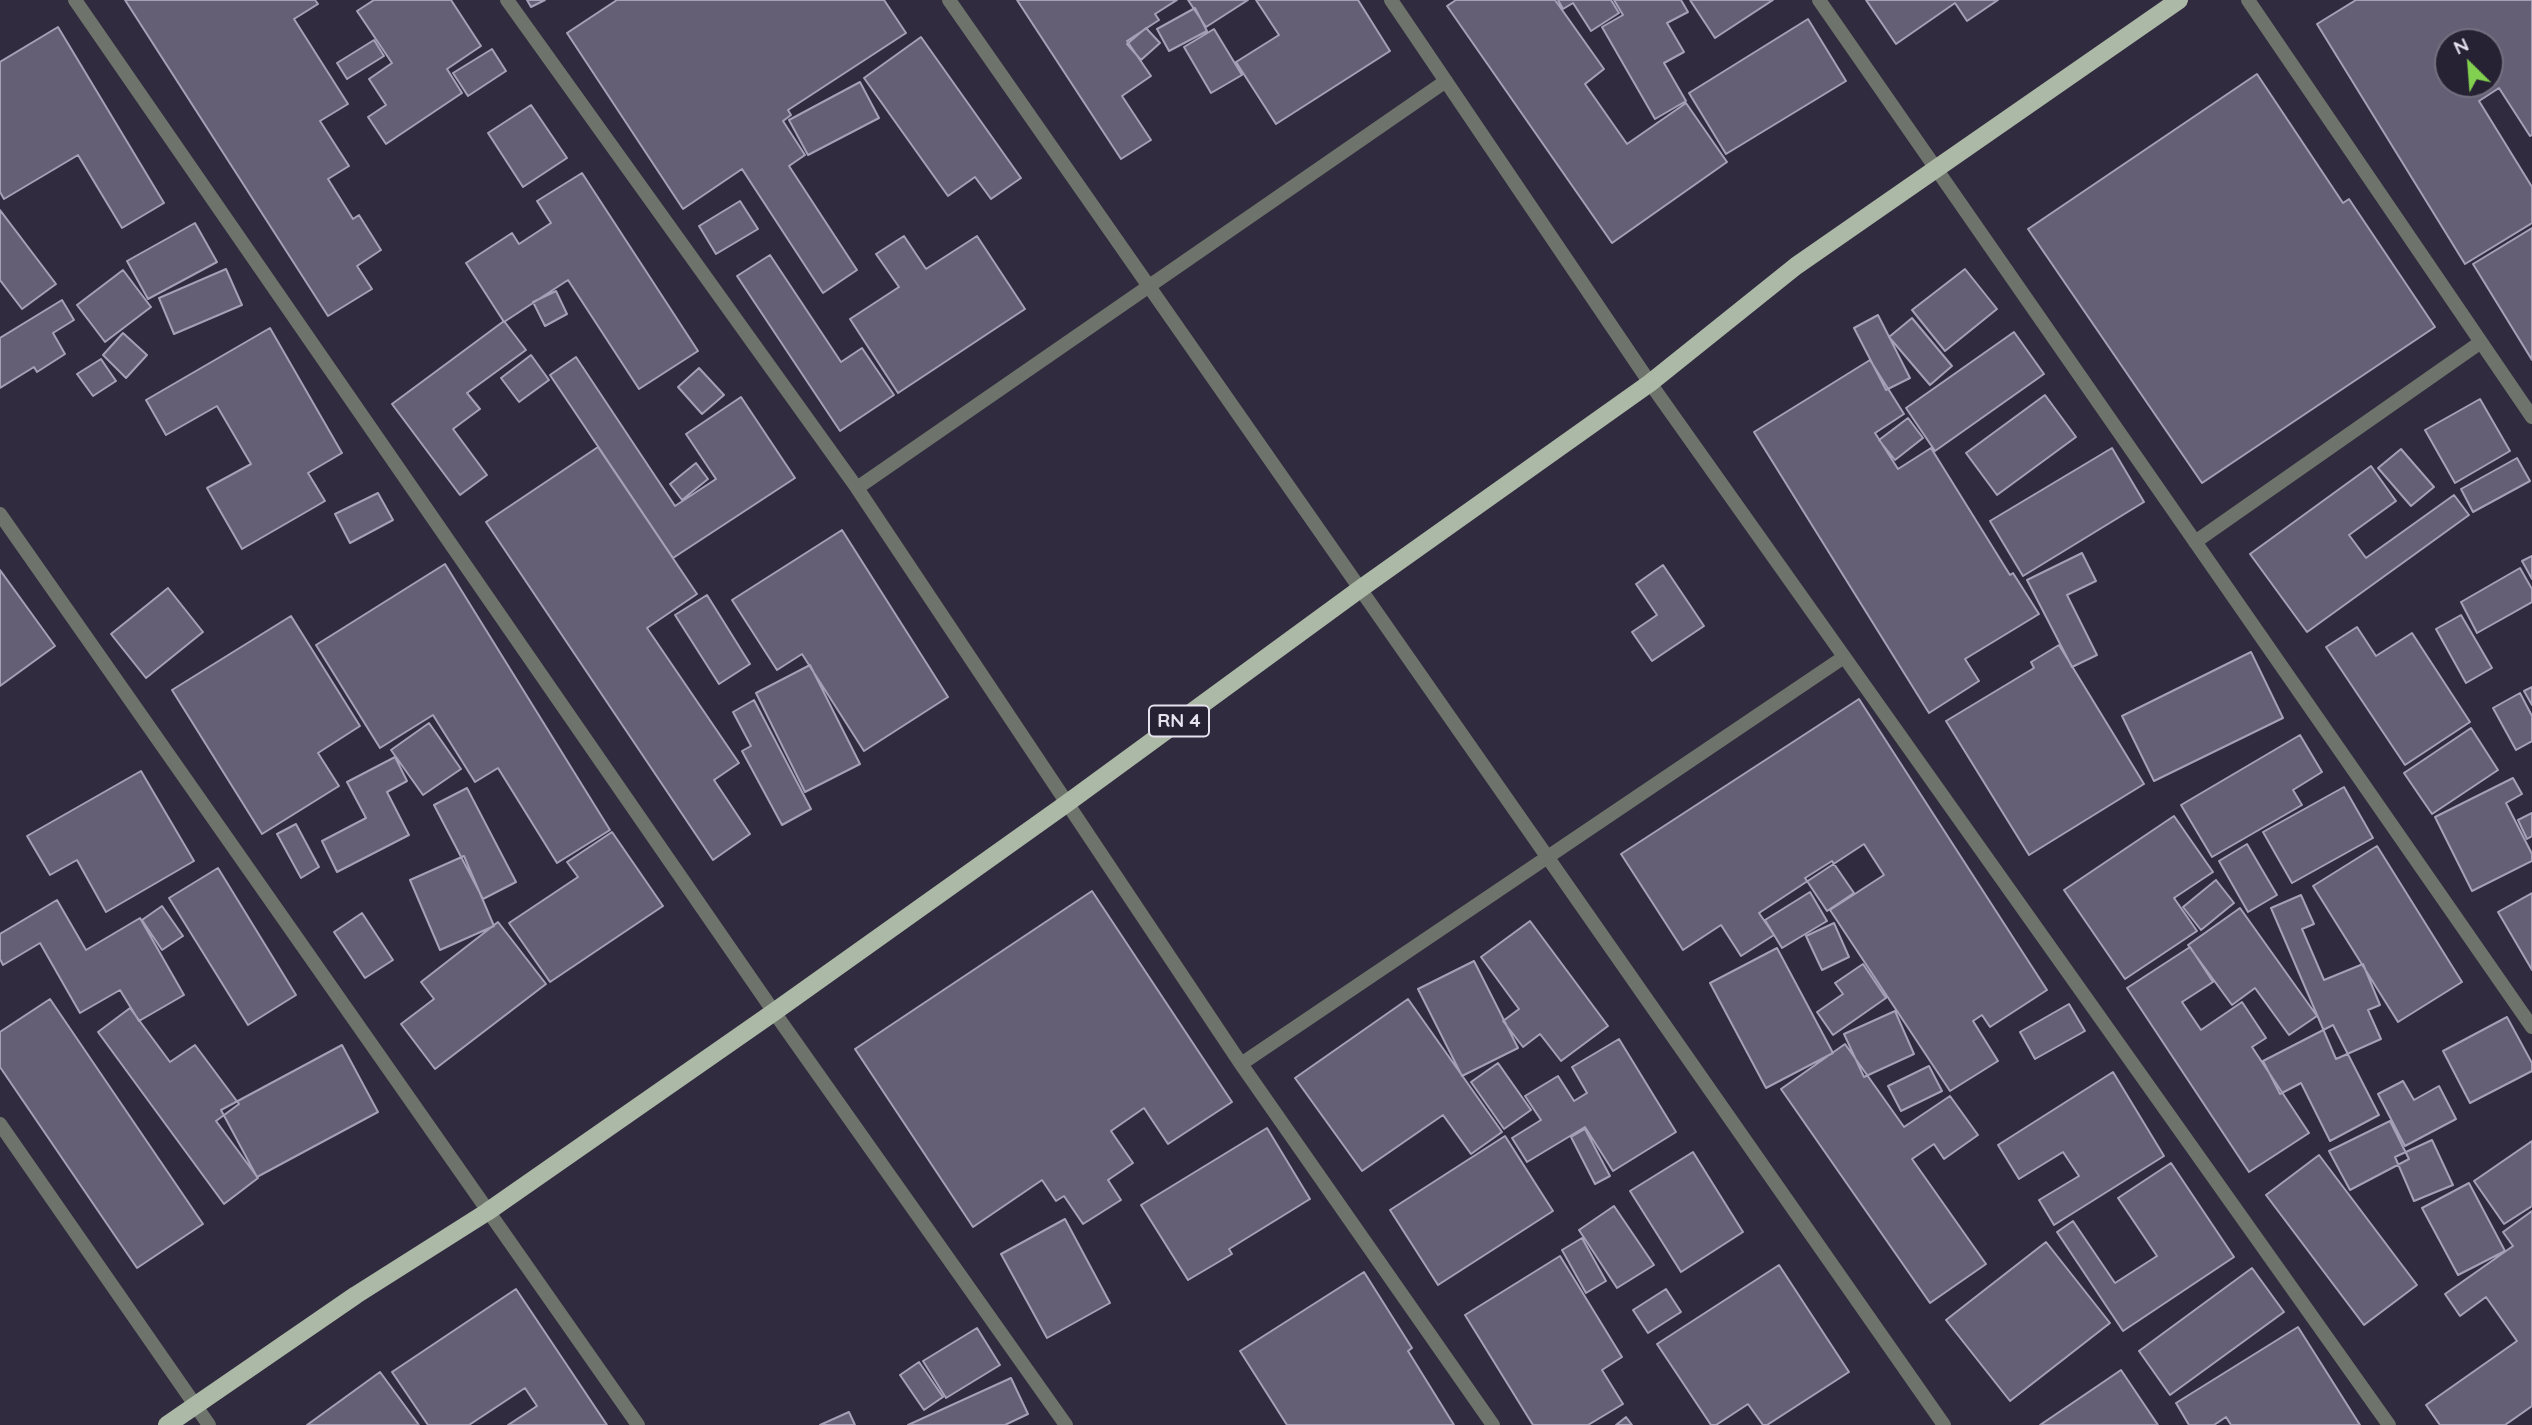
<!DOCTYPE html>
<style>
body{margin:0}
#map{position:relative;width:2532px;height:1425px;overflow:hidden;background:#302b3e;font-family:Quicksand,sans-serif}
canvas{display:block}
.north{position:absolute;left:2434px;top:28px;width:70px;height:70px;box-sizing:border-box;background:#272134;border:2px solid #736f7f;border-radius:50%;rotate:335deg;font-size:19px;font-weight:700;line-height:28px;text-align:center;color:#e6e3ef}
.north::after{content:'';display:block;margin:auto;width:24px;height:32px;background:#82d04f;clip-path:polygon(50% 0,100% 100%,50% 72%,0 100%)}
</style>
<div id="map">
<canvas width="2532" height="1425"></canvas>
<div class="north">N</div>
</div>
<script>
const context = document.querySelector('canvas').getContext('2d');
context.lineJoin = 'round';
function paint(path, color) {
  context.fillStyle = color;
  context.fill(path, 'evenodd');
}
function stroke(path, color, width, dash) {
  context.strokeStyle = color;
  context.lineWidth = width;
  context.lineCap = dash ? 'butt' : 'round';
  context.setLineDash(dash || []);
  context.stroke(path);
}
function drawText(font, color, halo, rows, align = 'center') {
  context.font = font + ' Quicksand,sans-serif';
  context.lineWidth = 5;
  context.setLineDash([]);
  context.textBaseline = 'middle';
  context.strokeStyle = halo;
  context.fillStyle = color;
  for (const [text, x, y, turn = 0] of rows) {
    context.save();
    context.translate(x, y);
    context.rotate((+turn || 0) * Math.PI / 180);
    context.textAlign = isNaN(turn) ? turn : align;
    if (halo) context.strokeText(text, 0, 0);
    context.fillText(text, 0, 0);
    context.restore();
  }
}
const building = new Path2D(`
 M125 0H315L318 4 294 19 348 104 320 121 349 166 328 179 353 219 359 215 381 250 357 266 372 289 328 316Z
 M374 0H451L481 46 447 69 462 93 386 144 368 117 386 105 369 79 392 63 357 11Z
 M527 0H545L531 7Z
 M617 0H884L906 33 788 110 791 115 783 121 805 155 789 166 857 270 823 293 742 169 683 209 567 33Z
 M1017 0H1177L1155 14 1159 20 1127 41 1151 76 1122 96 1151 140 1121 159Z
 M1188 0H1248L1206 27Z
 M1256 0H1358L1390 51 1276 124 1236 62 1279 35Z
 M1456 0H1555L1604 69 1585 84 1627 144 1686 103 1727 162 1612 243 1447 6Z
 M1558 0H1611L1619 13 1591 31 1573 3 1563 9Z
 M1614 0H1681L1688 12 1667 23 1684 52 1664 63 1686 101 1655 119 1602 27 1623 15Z
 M1690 0H1773L1715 38Z
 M1866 0H1998L1967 21 1955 3 1896 44Z
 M2356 0H2532V135L2530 136 2499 88 2479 101 2532 187V223L2465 264 2317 24ZM2448 42H2490V84H2448Z
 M1195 8 1207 31 1169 51 1157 29Z
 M1808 19 1846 81 1726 154 1689 93Z
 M58 27 164 203 122 228 78 155 4 199 0 192V62Z
 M1146 28 1160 43 1141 60 1127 44Z
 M1214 29 1242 75 1211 93 1184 47Z
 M921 37 1021 178 991 199 975 177 948 196 864 78Z
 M374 40 384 56 347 79 337 63Z
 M492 49 506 71 468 96 453 73Z
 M2257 74 2343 203 2349 199 2435 327 2202 483 2028 229Z
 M860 82 879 118 808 155 789 120Z
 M531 105 567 158 523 187 488 133Z
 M582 173 698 351 639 389 568 280 504 322 466 263 512 233 519 244 551 223 537 201Z
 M740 201 758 229 716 254 699 226Z
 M0 210 56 284 22 309 0 280Z
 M195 223 217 262 148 299 127 261Z
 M2532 228V360L2473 264Z
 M904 236 926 269 977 236 1025 309 898 393 850 319 899 287 876 254Z
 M770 255 841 362 862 348 894 395 840 431 737 276Z
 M226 269 242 305 174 334 159 298Z
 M1965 269 1997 309 1945 351 1912 310Z
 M123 270 151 307 105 342 77 305Z
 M556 291 567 314 545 326 533 302Z
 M62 300 74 320 53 333 65 354 37 372 34 367 0 388V338Z
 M1878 315 1910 378 1886 390 1854 328Z
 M1912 318 1952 366 1930 385 1889 337Z
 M504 321 526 350 467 393 480 409 453 429 487 475 460 495 392 404Z
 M270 328 342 453 308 473 325 501 242 549 207 488 251 464 217 406 166 435 146 400Z
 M2014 332 2044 374 1935 451 1906 408Z
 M123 333 147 355 126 378 103 355Z
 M531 355 549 380 519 402 501 378Z
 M576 357 675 506 716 479 686 434 741 397 795 478 673 558 550 375Z
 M101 359 116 381 93 396 77 374Z
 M1870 360 1904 414 1875 433 1898 469 1931 448 2010 575 2013 573 2039 614 1965 659 1979 681 1929 713 1754 432Z
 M699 368 724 395 702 414 678 387Z
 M2045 395 2076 437 1997 495 1966 453Z
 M2480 399 2510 451 2455 483 2425 430Z
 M1908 418 1923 438 1895 460 1879 440Z
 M598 447 697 594 647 628 739 763 714 780 750 834 713 860 486 522Z
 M2112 448 2144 502 2023 576 1990 521Z
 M2401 449 2434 487 2411 506 2378 468Z
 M2517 458 2530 481 2473 512 2461 489Z
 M696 463 708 479 682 500 670 484Z
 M2371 466 2396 501 2349 535 2366 558 2454 495 2469 515 2307 632 2250 554Z
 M378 493 393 520 350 543 335 514Z
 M842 530 948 697 864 751 802 654 777 670 732 600Z
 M2082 553 2096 581 2067 595 2097 655 2072 667 2027 580Z
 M2532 556V579L2522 561Z
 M445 564 610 830 557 863 498 768 475 782 433 715 380 748 316 645Z
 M1663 565 1704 626 1652 661 1632 632 1657 615 1636 584Z
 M2520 568 2532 589V602L2477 633 2461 602Z
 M0 570 55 646 0 686Z
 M168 588 203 632 146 678 111 634Z
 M707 595 750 664 719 684 675 615Z
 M2461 615 2492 668 2466 683 2436 629Z
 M291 616 360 726 318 753 339 786 262 834 172 690Z
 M2357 627 2376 656 2412 633 2470 722 2405 765 2326 647Z
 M2059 645 2144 784 2029 855 1946 721 2034 668 2031 662Z
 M2251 652 2283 718 2154 781 2122 716Z
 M810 665 860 764 805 792 756 693Z
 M2532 687V705L2524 691Z
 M2520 693 2532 716V741L2516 750 2493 708Z
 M1859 699 2047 990 1990 1027 1982 1015 1973 1021 1998 1061 1950 1091 1830 910 1884 875 1864 844 1759 913 1774 935 1741 956 1721 925 1683 950 1621 854Z
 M754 700 811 809 782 825 742 751 751 746 733 712Z
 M429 723 461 769 423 795 391 750Z
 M2471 728 2498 770 2432 814 2404 773Z
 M2300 735 2322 772 2293 790 2302 805 2212 857 2181 805Z
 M395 757 407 781 387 792 409 835 337 872 322 841 366 818 347 782Z
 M141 771 194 861 106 912 77 860 50 875 27 836Z
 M2513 778 2522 794 2506 803 2532 854V861L2472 891 2435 817Z
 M2344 787 2373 838 2292 883 2263 832Z
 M467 788 516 882 483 899 434 805Z
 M2532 813V836L2527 839 2518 820Z
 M2174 816 2213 872 2174 898 2197 931 2125 979 2064 890Z
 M296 824 319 867 301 878 277 834Z
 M612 832 663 906 550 982 509 923 578 877 567 862Z
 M2247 844 2277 895 2248 912 2219 861Z
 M2377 846 2462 982 2398 1022 2313 886Z
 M464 856 494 926 440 950 410 880Z
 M1832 861 1854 893 1827 911 1805 878Z
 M218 868 296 995 248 1025 169 898Z
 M2216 880 2234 903 2201 930 2183 907Z
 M1092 891 1232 1102 1168 1144 1144 1108 1111 1131 1133 1163 1108 1180 1121 1200 1083 1224 1064 1196 1056 1201 1042 1180 973 1227 855 1049Z
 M1810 892 1827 921 1782 948 1765 920Z
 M2532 893V970L2498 912Z
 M2301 895 2314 924 2302 929 2324 980 2363 964 2380 1005 2368 1010 2381 1039 2336 1059 2271 908Z
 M57 900 86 950 140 918 184 995 139 1021 120 990 80 1013 40 943 3 965 0 959V934Z
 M162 906 183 936 162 950 142 920Z
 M2240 908 2317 1016 2289 1035 2255 988 2232 1005 2188 945Z
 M362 913 393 960 365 978 334 932Z
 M1530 921 1608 1026 1561 1061 1540 1034 1523 1047 1503 1021 1519 1009 1481 957Z
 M498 922 546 984 435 1069 401 1024 434 999 421 982Z
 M1834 923 1849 957 1822 970 1806 936Z
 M2190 947 2213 982 2182 1002 2201 1030 2242 1002 2266 1038 2252 1047 2309 1133 2249 1172 2127 988Z
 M1777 948 1833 1053 1766 1088 1710 983Z
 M1474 961 1518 1048 1462 1076 1418 989Z
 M1863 964 1886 998 1833 1035 1817 1012 1843 994 1835 983Z
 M50 999 203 1224 137 1268 0 1067V1032Z
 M1408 999 1502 1132 1471 1154 1443 1115 1362 1171 1295 1078Z
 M2069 1004 2085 1031 2035 1059 2020 1032Z
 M130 1008 170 1062 195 1045 239 1104 216 1121 258 1178 224 1204 98 1032Z
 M1895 1011 1914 1054 1864 1077 1844 1034Z
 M2507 1017 2532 1063V1071L2470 1103 2443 1051Z
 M2333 1025 2379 1115 2330 1141 2301 1083 2280 1094 2263 1061Z
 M1619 1039 1676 1132 1613 1171 1585 1127 1527 1162 1512 1138 1541 1120 1525 1096 1558 1076 1574 1101 1587 1093 1572 1067Z
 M1845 1044 1904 1127 1950 1096 1978 1135 1944 1159 1934 1144 1912 1159 1986 1264 1930 1303 1781 1089Z
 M342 1045 378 1112 257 1177 221 1110Z
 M1498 1063 1531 1110 1504 1129 1471 1082Z
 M1929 1066 1942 1091 1901 1111 1888 1086Z
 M2113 1072 2164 1156 2054 1225 2039 1200 2079 1176 2063 1152 2019 1179 1998 1145Z
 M2403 1081 2414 1100 2439 1086 2456 1119 2405 1146 2378 1094Z
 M2390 1121 2409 1159 2350 1190 2329 1151Z
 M1267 1128 1310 1199 1229 1249 1232 1254 1188 1280 1141 1205Z
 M1585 1129 1610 1176 1595 1184 1571 1137Z
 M1505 1136 1553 1211 1438 1285 1390 1210Z
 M2432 1140 2453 1185 2414 1201 2395 1157Z
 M2532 1141V1206L2504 1224 2474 1181Z
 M1693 1152 1743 1232 1681 1272 1630 1191Z
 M2319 1155 2417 1285 2364 1325 2266 1195Z
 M2171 1163 2234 1257 2123 1331 2057 1232 2073 1221 2115 1283 2157 1256 2118 1198Z
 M2469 1183 2505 1251 2458 1275 2422 1208Z
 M1614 1206 1654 1265 1617 1288 1579 1230Z
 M2532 1211V1406L2505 1425H2440L2426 1405 2517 1341 2486 1297 2460 1316 2445 1294 2513 1246 2503 1232Z
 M1065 1219 1110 1303 1047 1338 1001 1254Z
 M1582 1238 1606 1281 1586 1293 1562 1250Z
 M2046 1242 2110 1323 2010 1401 1946 1320Z
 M1560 1256 1622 1357 1602 1370 1623 1404 1588 1425H1533L1465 1315Z
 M1779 1265 1849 1372 1767 1425H1763L1748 1404 1716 1425H1711L1657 1344Z
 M2252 1268 2284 1312 2170 1395 2139 1351Z
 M1364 1272 1412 1348 1408 1351 1454 1425H1287L1240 1351Z
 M516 1289 607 1425H508L537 1406 525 1388 469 1425H428L392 1372Z
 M1666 1289 1681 1312 1648 1333 1633 1310Z
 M2298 1327 2360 1425H2231L2226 1417 2214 1425H2189L2176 1403Z
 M977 1328 1000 1365 946 1398 923 1361Z
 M919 1362 943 1397 924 1410 900 1375Z
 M2121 1370 2158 1425H2040Z
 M380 1372 419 1425H307Z
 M1011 1378 1028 1414 1005 1425H908Z
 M849 1412 855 1425H820Z
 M1626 1417 1632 1425H1616Z`);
const minor = new Path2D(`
 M75 0 774 1012 1066 1425
 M507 0 857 488 1241 1064 1493 1425
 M1391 0 1650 383 2389 1425
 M1819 0 2532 1027
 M2248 0 2532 417
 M857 488 1446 81
 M0 514 638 1425
 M2195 542 2481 342
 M1241 1064 1844 657
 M0 1124 209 1425`);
const tertiary = new Path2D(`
 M949 0 1944 1425`);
const primary = new Path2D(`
 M167 1425 356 1295 487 1212 774 1012 1066 804 1360 589 1650 383 1796 266 2179 0`);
const shields = [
 [1179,721,60]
];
const shieldNames = [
 ["RN 4",1179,721]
];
paint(building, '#655f75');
stroke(building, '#a59fb7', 2);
stroke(minor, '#6e746b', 14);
stroke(tertiary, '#6e746b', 14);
stroke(primary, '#acb9a6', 18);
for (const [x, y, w] of shields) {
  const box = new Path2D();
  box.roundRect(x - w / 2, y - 15.5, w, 31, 5);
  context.fillStyle = '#272134';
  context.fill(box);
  stroke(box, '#e6e3ef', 2);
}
drawText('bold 19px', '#e6e3ef', null, shieldNames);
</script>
